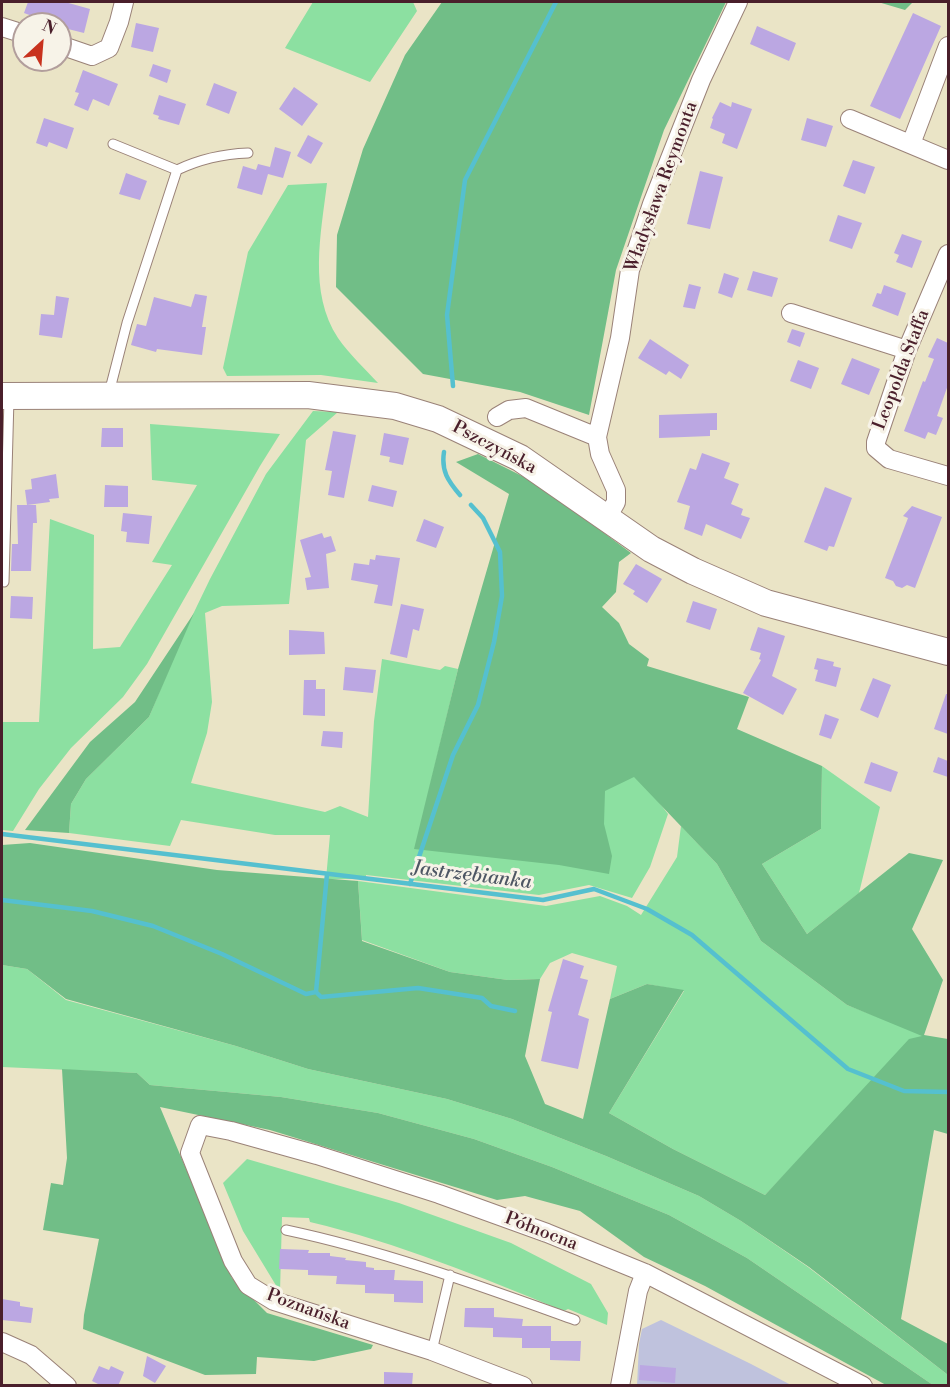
<!DOCTYPE html>
<meta charset="utf-8">
<style>
body{margin:0}
#map{position:relative;width:950px;height:1387px;overflow:hidden;background:#eae4c6;font-family:"Libre Bodoni",serif}
canvas{display:block}
.frame{position:absolute;inset:0;border:3px solid #4a1f2b;pointer-events:none}
.north{position:absolute;left:12px;top:12px;width:60px;height:60px;box-sizing:border-box;background:#f7f3e8;border:2px solid #b29e9c;border-radius:50%;rotate:26deg;font-size:16px;font-weight:700;line-height:24px;text-align:center;color:#4a1f2b}
.north::after{content:'';display:block;margin:auto;width:21px;height:27px;background:#c8321e;clip-path:polygon(50% 0,100% 100%,50% 72%,0 100%)}
</style>
<div id="map">
<canvas width="950" height="1387"></canvas>
<div class="frame"></div>
<div class="north">N</div>
</div>
<script>
const context = document.querySelector('canvas').getContext('2d');
context.lineJoin = 'round';
function paint(path, color) {
  context.fillStyle = color;
  context.fill(path, 'evenodd');
}
function stroke(path, color, width, dash) {
  context.strokeStyle = color;
  context.lineWidth = width;
  context.lineCap = dash ? 'butt' : 'round';
  context.setLineDash(dash || []);
  context.stroke(path);
}
function drawText(font, color, halo, rows, align = 'center') {
  context.font = font + ' "Libre Bodoni",serif';
  context.lineWidth = 6;
  context.setLineDash([]);
  context.textBaseline = 'middle';
  context.strokeStyle = halo;
  context.fillStyle = color;
  for (const [text, x, y, turn = 0] of rows) {
    context.save();
    context.translate(x, y);
    context.rotate((+turn || 0) * Math.PI / 180);
    context.textAlign = isNaN(turn) ? turn : align;
    if (halo) context.strokeText(text, 0, 0);
    context.fillText(text, 0, 0);
    context.restore();
  }
}
const industrial = new Path2D(`
 M661 1320 751 1364 791 1385 637 1386 639 1344 642 1329Z`);
const green = new Path2D(`
 M313 2H413L417 11 370 82 285 48Z
 M327 183C321 234 308 292 338 338 349 354 365 369 378 383L321 375 227 376 223 368 248 252 288 185Z
 M313 411 338 412 306 440 289 604 222 606 205 613 212 702 207 733 191 783 325 812 340 806 368 817 374 721 382 659 440 670 445 666 458 669 415 849 599 826 604 790 635 771 668 814 650 867 632 898 589 885 539 895 366 875V879H326L330 835H275L181 820 170 846 69 833 71 804 86 779 149 717 183 635 210 579 266 474Z
 M150 424 280 434 260 466 147 664 123 697 71 748 39 789 13 831 2 830V722H39L50 519 94 535 93 649 120 647 172 565 152 562 197 485 152 480Z
 M822 766 880 807 859 893 807 934 762 864 821 829Z
 M681 826 717 864 761 941 847 1005 924 1035 831 1126 765 1195 673 1149 609 1113 684 991 647 984 610 999 617 966 572 953 550 963 540 979 508 980 450 972 362 940 358 881 546 906 600 896 627 906 641 915 677 857Z
 M2 965 27 969 66 1000 236 1046 308 1069 447 1099 512 1119 606 1156 699 1196 741 1221 808 1267 948 1375V1385H933L747 1258 669 1215 552 1167 474 1139 378 1113 281 1097 150 1085 137 1073 2 1067Z
 M247 1159 399 1203 511 1243 591 1284 608 1313 607 1325 568 1309 564 1311C481 1277 398 1243 310 1222L309 1218 282 1217 280 1292 243 1231 223 1183Z`);
const forest = new Path2D(`
 M442 2H726L664 130 616 270 589 415 520 392 423 374 336 287 337 235 363 149 405 55Z
 M878 2H913L905 10Z
 M478 454 538 484 631 553 619 562 616 592 602 607 619 623 629 644 649 659 647 666 749 697 737 729 822 766 821 829 762 864 807 934 909 853 943 860 912 929 943 980 924 1035 948 1039V1134L934 1130 901 1319 948 1344V1375L809 1267 741 1221 699 1196 606 1156 512 1119 447 1099 308 1069 236 1046 66 999 27 969 2 965V845L30 843 217 870 358 881 362 941 450 972 508 980 540 979 525 1056 545 1104 583 1119 610 999 647 984 684 990 609 1113 673 1149 765 1195 909 1039 922 1036 847 1005 761 941 717 864 634 777 605 791 604 824 612 856 609 874 559 865 414 849 458 669 509 494 456 462Z
 M194 613 149 717 86 779 71 804 69 833 25 830 90 742 135 702Z
 M62 1069 137 1073 150 1085 281 1097 378 1113 474 1139 552 1167 669 1215 747 1258 933 1385H886L705 1286 644 1257 580 1211 525 1196 497 1200 270 1130 160 1107 232 1278 267 1313 373 1345 371 1349 314 1361 257 1357 256 1374 205 1375 83 1329 84 1315 99 1239 43 1230 51 1183 63 1185 67 1158Z`);
const stream = new Path2D(`
 M453 386 447 315 465 180 556 2
 M444 452C441 471 448 481 460 495
 M2 834 543 900 594 889 647 909 692 935 848 1069 904 1091 948 1092
 M410 884 453 755 478 705 494 642 502 596 500 552 483 518 471 505
 M2 900 92 911 153 926 222 954 306 994 316 992 321 997 418 988 482 998 491 1006 515 1011
 M316 992 327 874`);
const building = new Path2D(`
 M28 2H65L90 9 84 33 60 27V24H54L24 13Z
 M913 13 941 26 900 119 870 106Z
 M136 23 159 28 153 52 131 47Z
 M757 26 796 43 789 61 750 44Z
 M153 64 171 70 167 83 149 76Z
 M83 70 118 84 109 106 93 99 88 111 74 105 79 93 75 92Z
 M214 83 237 92 229 114 206 105Z
 M294 87 318 104 302 126 279 109Z
 M159 95 186 104 179 125 158 119 159 116 153 114Z
 M720 102 731 107 732 102 752 109 737 149 722 143 725 134 710 128 713 119 712 118Z
 M44 118 74 128 67 149 49 142 47 147 36 143Z
 M807 118 833 126 826 147 801 140Z
 M308 135 323 143 311 164 297 156Z
 M275 147 291 152 283 178 268 174 262 195 237 188 243 166 256 170 258 164 270 167Z
 M853 160 875 167 865 194 843 186Z
 M700 171 723 177 710 229 687 224Z
 M126 173 147 181 140 200 119 194Z
 M838 215 862 223 852 249 829 241Z
 M902 234 922 241 912 268 896 262 899 255 894 253Z
 M753 271 778 278 772 297 747 290Z
 M724 273 739 278 732 298 718 293Z
 M689 284 701 287 695 309 683 307Z
 M884 285 906 293 898 316 872 306 877 293 881 294Z
 M195 294 207 296 202 327H206L202 355 157 349 156 352 131 345 137 324 146 326 154 297 191 307Z
 M56 296 69 298 62 338 39 335 41 314 54 315Z
 M792 329 805 333 800 347 787 342Z
 M937 338 948 343V385L937 416 943 418 936 435 928 432 925 439 904 431 923 381 925 382 934 359 928 357Z
 M650 339 689 365 681 379 669 371 666 375 638 358Z
 M852 358 880 369 869 395 841 384Z
 M798 360 819 368 811 389 790 381Z
 M717 413V430H710V436L659 438V415Z
 M102 428H123V447H101Z
 M333 431 356 435 344 498 328 495 332 471 325 470Z
 M384 433 409 438 403 465 389 462 390 457 380 455Z
 M702 453 730 463 724 478 739 484 731 504 743 509 741 515 750 518 741 539 706 524 702 536 684 529 690 506 677 502 690 468 696 470Z
 M56 474 59 498 49 499 50 502 27 505H36L37 523H33L31 571H11L12 544H18L17 505H27L25 490 32 489 31 479Z
 M105 485 128 486V507H104Z
 M372 485 397 491 393 507 368 501Z
 M825 487 852 498 834 547 829 546 827 551 804 542Z
 M912 506 942 517 915 588 907 585 902 588 896 586 893 581 885 578 908 518 903 516Z
 M123 513 152 516 149 544 126 542 127 532 121 531Z
 M424 519 444 527 436 548 416 541Z
 M322 533 324 538 331 536 336 551 326 554 329 588 307 590 305 578 311 577 300 540Z
 M376 555 400 558 392 606 374 603 378 585 351 580 354 563 369 565 370 559 375 560Z
 M636 564 662 579 647 603 633 594 635 591 623 584Z
 M11 596 33 597 32 619 10 618Z
 M693 601 717 609 710 630 686 622Z
 M401 604 424 609 419 631 413 629 407 658 390 654Z
 M758 627 785 636 772 676 797 689 783 715 743 693 761 660 759 659 761 653 750 650Z
 M289 630 324 632 325 654 289 655Z
 M817 658 834 662 833 666 841 668 836 687 815 681 818 670 814 669Z
 M345 667 376 670 373 693 343 690Z
 M873 678 891 685 878 718 860 710Z
 M304 680H316V689H325V716L303 715Z
 M946 694H948V734L934 729Z
 M825 714 839 719 831 739 819 735Z
 M323 731 343 732 342 748 321 746Z
 M938 757 948 761V777L933 772Z
 M871 762 898 772 891 792 864 783Z
 M563 959 584 966 580 978 588 980 578 1015 589 1019 578 1069 541 1061 552 1012 548 1011Z
 M280 1249 309 1250 308 1253H330V1256L346 1258 345 1260 366 1262V1267L374 1268V1270H395L394 1280 423 1281V1303L394 1302V1294L365 1293V1285L336 1284 337 1276 308 1275V1270L279 1269Z
 M2 1299 20 1302V1306L33 1308 31 1323 2 1320Z
 M465 1308H494V1317L523 1319 522 1326H551V1344V1341H581L580 1361 550 1360V1348H522V1338L493 1337V1328L464 1327Z
 M147 1356 166 1366 155 1383 143 1376Z
 M640 1365 676 1368 675 1383 639 1380Z
 M99 1366 109 1370 111 1366 124 1372 118 1386H102L92 1381Z
 M384 1372 413 1373 412 1386H384Z`);
const lane = new Path2D(`
 M113 144 177 170
 M109 393 127 323 177 170C200 159 222 154 248 153
 M4 582 9 398
 M286 1230C385 1251 480 1286 575 1320
 M432 1351 450 1275`);
const street = new Path2D(`
 M2 27 24 34
 M60 45 92 56 109 48 119 22 124 2
 M850 119 948 160
 M911 144 948 46
 M948 254 907 350 876 442V448L889 459 948 476
 M791 313 907 350
 M497 417 509 410 526 408 597 437
 M607 518 616 502V490L600 454 597 437 620 338 630 270 652 204 701 80 738 2
 M2 1342 31 1355 67 1386
 M523 1386 432 1351 274 1301 248 1285 233 1261 190 1153 200 1125 231 1131 317 1155 439 1194 547 1233 645 1273 863 1386
 M620 1386 638 1291 645 1273`);
const secondary = new Path2D(`
 M2 396 308 395 395 406 438 419 520 458 651 549 693 571 766 603 948 652`);
const streetNames = [
 ["Władysława Reymonta",662,187,-70],
 ["Leopolda Staffa",902,370,-69],
 ["Pszczyńska",494,448,28],
 ["Północna",541,1232,21],
 ["Poznańska",308,1310,20]
];
const waterNames = [
 ["Jastrzębianka",472,876,7]
];
paint(industrial, '#bfc2dd');
paint(green, '#8ce0a1');
paint(forest, '#71be87');
stroke(stream, '#55c0cf', 4.5);
paint(building, '#bba7e2');
stroke(lane, '#9a8278', 11);
stroke(street, '#9a8278', 20);
stroke(secondary, '#9a8278', 28);
stroke(lane, '#fff', 9);
stroke(street, '#fff', 18);
stroke(secondary, '#fff', 26);
drawText('18px', '#4a1f2b', '#f7f3e8', streetNames);
drawText('italic 20px', '#4e5764', '#f7f3e8', waterNames);
</script>
